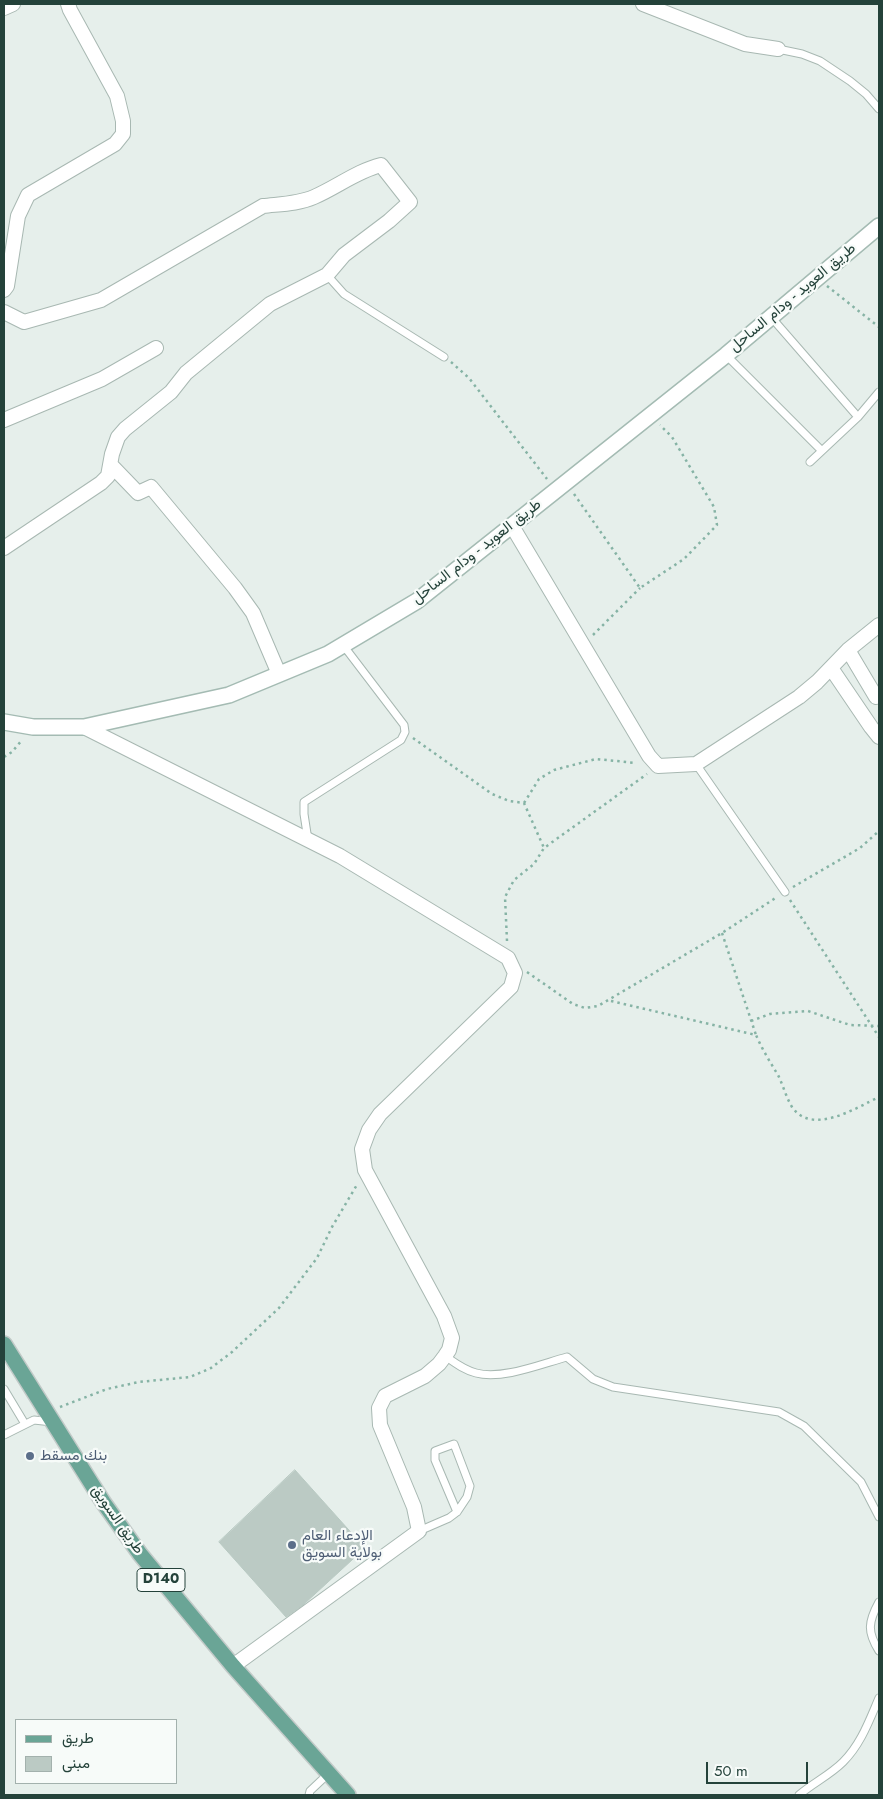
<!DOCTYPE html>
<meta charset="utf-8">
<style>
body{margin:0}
#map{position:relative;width:883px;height:1799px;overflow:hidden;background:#e6efeb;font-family:Jost,Vazirmatn,sans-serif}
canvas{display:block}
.frame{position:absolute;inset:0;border:5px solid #24423a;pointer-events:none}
.legend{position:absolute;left:15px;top:1719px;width:162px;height:65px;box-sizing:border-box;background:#f7fbf9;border:1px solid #a3b1ad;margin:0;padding:6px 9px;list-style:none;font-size:15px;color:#24423a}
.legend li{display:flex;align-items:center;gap:10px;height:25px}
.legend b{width:25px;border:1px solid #a3b1ad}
.scale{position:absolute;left:706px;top:1762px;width:102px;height:22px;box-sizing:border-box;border:2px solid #24423a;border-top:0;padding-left:6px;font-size:15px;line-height:18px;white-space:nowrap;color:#24423a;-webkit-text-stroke:4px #f7fbf9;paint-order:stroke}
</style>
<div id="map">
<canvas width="883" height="1799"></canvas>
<div class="frame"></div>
<ul class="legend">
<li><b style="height:6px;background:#6aa596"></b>طريق</li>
<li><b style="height:14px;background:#bbcac4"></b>مبنى</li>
</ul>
<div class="scale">50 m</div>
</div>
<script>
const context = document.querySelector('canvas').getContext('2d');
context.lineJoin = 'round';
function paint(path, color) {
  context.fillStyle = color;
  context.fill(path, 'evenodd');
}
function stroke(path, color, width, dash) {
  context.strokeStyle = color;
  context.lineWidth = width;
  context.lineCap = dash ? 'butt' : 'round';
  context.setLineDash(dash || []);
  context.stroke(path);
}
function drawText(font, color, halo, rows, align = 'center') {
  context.font = font + ' Jost,Vazirmatn,sans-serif';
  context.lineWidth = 4.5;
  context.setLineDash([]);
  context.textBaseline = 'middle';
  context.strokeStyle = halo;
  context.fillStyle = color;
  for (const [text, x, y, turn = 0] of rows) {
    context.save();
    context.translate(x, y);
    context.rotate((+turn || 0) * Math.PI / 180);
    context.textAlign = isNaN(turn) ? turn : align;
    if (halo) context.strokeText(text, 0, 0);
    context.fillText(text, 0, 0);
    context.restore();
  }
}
const building = new Path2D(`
 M295 1470 365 1548 303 1605 286 1617 219 1542Z`);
const path = new Path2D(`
 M827 286 879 327
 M451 362 469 378 547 479
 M574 494 640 588 684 559 717 525 714 507 672 437 660 425
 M593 635 640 588
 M413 738 492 794 509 801 524 803 544 848
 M4 757 12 752 22 740
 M524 803 539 779 554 770 596 759 636 763
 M793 887 860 848 879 831
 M790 900 879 1037
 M722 933 756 1035
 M507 941 505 897 514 880 534 864 544 848 647 774
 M527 972 573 1004 585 1008 598 1006 722 933 777 897
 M611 1001 756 1035C762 1049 770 1062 778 1075 783 1085 786 1097 792 1107 812 1136 856 1108 879 1097
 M751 1021 770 1014 808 1011 850 1025 879 1026
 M60 1407 107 1389 139 1382 190 1377 211 1368 232 1352 279 1308 317 1258 332 1227 358 1183`);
const lane = new Path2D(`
 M778 49 802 54 820 61 850 81 866 94 879 109
 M327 275 344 294 444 357
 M771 317 858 417
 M726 355 821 450
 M810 462 858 417 879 392
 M696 764 785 892
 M308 840 304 814V802L401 740 405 732 404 725 343 645
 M445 1356C455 1363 464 1370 476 1373 502 1380 541 1364 567 1357L593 1379 613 1387 779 1412 804 1426 861 1482 879 1517
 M4 1389 25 1424
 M4 1435 34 1420 52 1422
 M419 1531 449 1518 457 1512 467 1497 470 1486 454 1444 435 1451V1460L457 1512
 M879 1602C868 1622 867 1632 879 1651
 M309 1795 310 1791 328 1774
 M799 1795C813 1783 830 1775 843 1762 861 1744 869 1721 879 1698`);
const street = new Path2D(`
 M643 4 745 44 778 49
 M4 8 13 4
 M4 290 7 286 18 216 28 195 115 144 123 134V121L117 96 70 10 68 4
 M4 312 24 322 101 300 263 206C280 204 298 204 314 197 337 187 357 171 381 165L410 202 389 221 344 255 327 275 270 304 186 373 171 392 125 429 118 437 112 454 108 476 101 483 4 548
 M4 420 102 379 156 348
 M111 465 138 493 151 487 235 588 253 613 279 674
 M512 526 649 756 658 766 696 764 799 697 817 682 848 650 879 625
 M848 650 876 697
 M831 668 871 727 879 737
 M84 727 340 856 508 958 515 973 511 987 380 1114 369 1130 362 1149 365 1170 444 1316 452 1338 449 1350 445 1356 439 1364 425 1376 385 1396 379 1408 380 1425 414 1507 419 1531 233 1666`);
const secondary = new Path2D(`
 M4 722 33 727H84L229 695 328 654 417 601 726 355 879 226`);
const primary = new Path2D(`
 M4 1344 103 1502 140 1554 233 1666 348 1795`);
const markers = [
 [30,1456,5,"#5c6f8a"],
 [292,1545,5,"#5c6f8a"]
];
const shields = [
 [161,1580,48]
];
const shieldNames = [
 ["D140",161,1580]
];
const streetNames = [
 ["طريق العويد - ودام الساحل",793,298,-40],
 ["طريق العويد - ودام الساحل",477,552,-38],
 ["طريق السويق",117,1520,55]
];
const serviceNames = [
 ["بنك مسقط",40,1456],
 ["الإدعاء العام",302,1536],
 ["بولاية السويق",302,1553]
];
paint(building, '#bbcac4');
stroke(building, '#b8c9c2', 1);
stroke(lane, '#a8b8b2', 9);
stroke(street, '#a8b8b2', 16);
stroke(secondary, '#a4bbb3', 18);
stroke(primary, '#c2cac8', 18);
stroke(path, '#86b3a5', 2.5, [2.5, 4]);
stroke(lane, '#fff', 7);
stroke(street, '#fff', 14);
stroke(secondary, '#fff', 15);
stroke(primary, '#6aa596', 15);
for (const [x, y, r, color] of markers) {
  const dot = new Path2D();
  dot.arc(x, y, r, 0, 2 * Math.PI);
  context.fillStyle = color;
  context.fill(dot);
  stroke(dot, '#f7fbf9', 2);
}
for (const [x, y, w] of shields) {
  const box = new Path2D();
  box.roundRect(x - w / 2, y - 11.5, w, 23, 4);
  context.fillStyle = '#f7fbf9';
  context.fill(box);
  stroke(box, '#24423a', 1);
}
drawText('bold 14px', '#24423a', null, shieldNames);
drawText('15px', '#24423a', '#f7fbf9', streetNames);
drawText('15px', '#4e5e75', '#f7fbf9', serviceNames, 'left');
</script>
